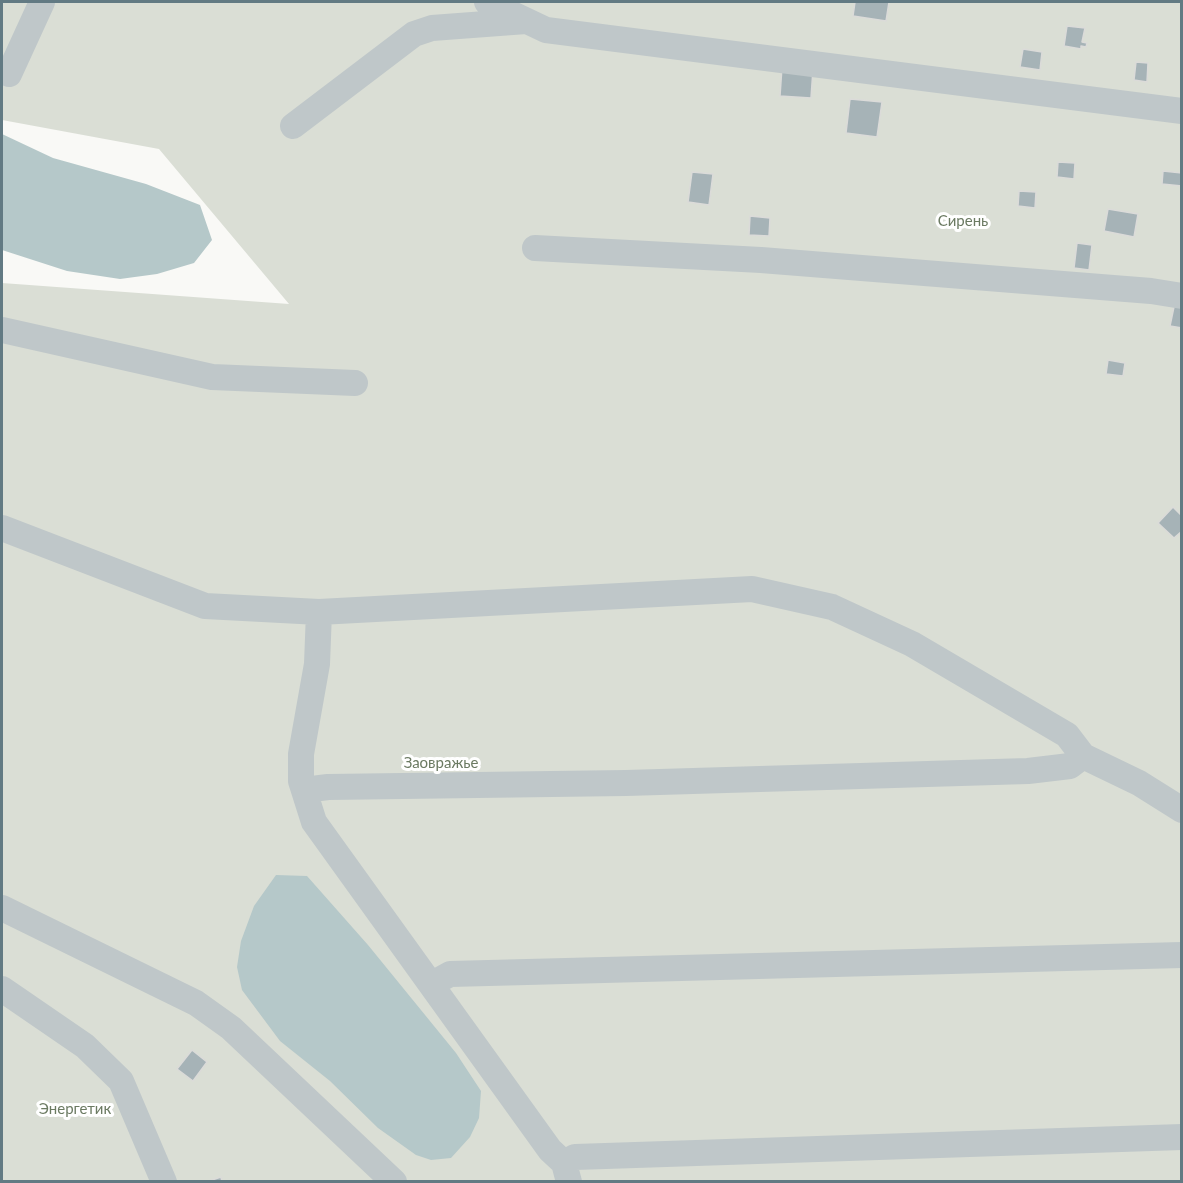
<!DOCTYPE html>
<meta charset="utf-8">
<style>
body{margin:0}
#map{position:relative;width:1183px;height:1183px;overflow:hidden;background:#f9f9f6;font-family:Lato,sans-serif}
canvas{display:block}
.frame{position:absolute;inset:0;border:3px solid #627a83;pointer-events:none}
</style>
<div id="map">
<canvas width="1183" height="1183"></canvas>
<div class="frame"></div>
</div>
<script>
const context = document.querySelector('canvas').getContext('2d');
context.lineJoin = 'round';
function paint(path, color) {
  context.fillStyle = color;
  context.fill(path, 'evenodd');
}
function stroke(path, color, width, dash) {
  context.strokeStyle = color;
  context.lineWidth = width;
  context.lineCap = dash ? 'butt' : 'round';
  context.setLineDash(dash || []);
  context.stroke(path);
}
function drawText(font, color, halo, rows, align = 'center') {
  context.font = font + ' Lato,sans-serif';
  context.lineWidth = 6;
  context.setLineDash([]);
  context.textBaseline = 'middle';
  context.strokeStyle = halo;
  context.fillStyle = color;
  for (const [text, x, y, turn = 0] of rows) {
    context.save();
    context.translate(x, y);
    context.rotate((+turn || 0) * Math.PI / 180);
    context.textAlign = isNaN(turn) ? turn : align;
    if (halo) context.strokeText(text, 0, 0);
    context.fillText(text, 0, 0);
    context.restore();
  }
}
const green = new Path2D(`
 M2 2H1181V1181H2V283L289 304 159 149 2 120Z`);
const water = new Path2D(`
 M2 134 53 158 146 184 200 205 212 240 194 263 157 274 120 279 67 271 2 250Z
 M276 875 307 876 368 945 456 1053 481 1091 479 1118 470 1137 451 1158 431 1160 416 1155 378 1128 330 1081 280 1041 242 990 237 967 241 941 254 906Z`);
const building = new Path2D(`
 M855 2H889L886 21 853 16Z
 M1067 26 1085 28 1082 42 1087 43 1086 47 1081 46V49L1064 46Z
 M1023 49 1042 52 1040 70 1020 67Z
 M1136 62 1148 63 1147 82 1134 80Z
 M782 67 813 69 811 98 780 96Z
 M850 99 882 102 877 137 846 133Z
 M1058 162 1075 163 1074 179 1057 177Z
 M1163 171 1182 173V186L1162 184Z
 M692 172 713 174 709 205 688 202Z
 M1019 191 1036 192 1035 208 1018 206Z
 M1108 209 1138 214 1134 237 1104 231Z
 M750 216 770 218 769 236 749 235Z
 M1077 243 1092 245 1089 270 1074 268Z
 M1175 302 1182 303V328L1170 326Z
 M1108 360 1125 363 1123 376 1106 374Z
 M1173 507 1182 516V531L1174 538 1158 523Z
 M192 1050 207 1062 193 1081 177 1069Z
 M221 1177 222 1182H206Z`);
const minor = new Path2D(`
 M487 2 546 30 1182 111
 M9 74 42 2
 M293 126 414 34 432 28 526 21
 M535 248 761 260 1151 291 1182 296
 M2 330 212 377 355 383
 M2 528 205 606 319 612 752 589 832 607 912 644 1067 735 1083 756 1139 783 1182 810
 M319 612 317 664 301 754V781L314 822 550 1150 564 1163 569 1182
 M304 790 328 787 626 783 1028 771 1070 766 1083 756
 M2 908 196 1003 231 1028 394 1182
 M432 984 450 974 1182 955
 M2 989 85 1046 121 1081 164 1182
 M564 1163 575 1157 1182 1137`);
const parkNames = [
 ["Сирень",963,221],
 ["Заовражье",441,763],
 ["Энергетик",75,1109]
];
paint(green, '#daded5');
paint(water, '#b5c8c9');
paint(building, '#a6b3b7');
stroke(building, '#dbdbd9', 1.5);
stroke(minor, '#bfc7c9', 26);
drawText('15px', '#6b7a62', '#fff', parkNames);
</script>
